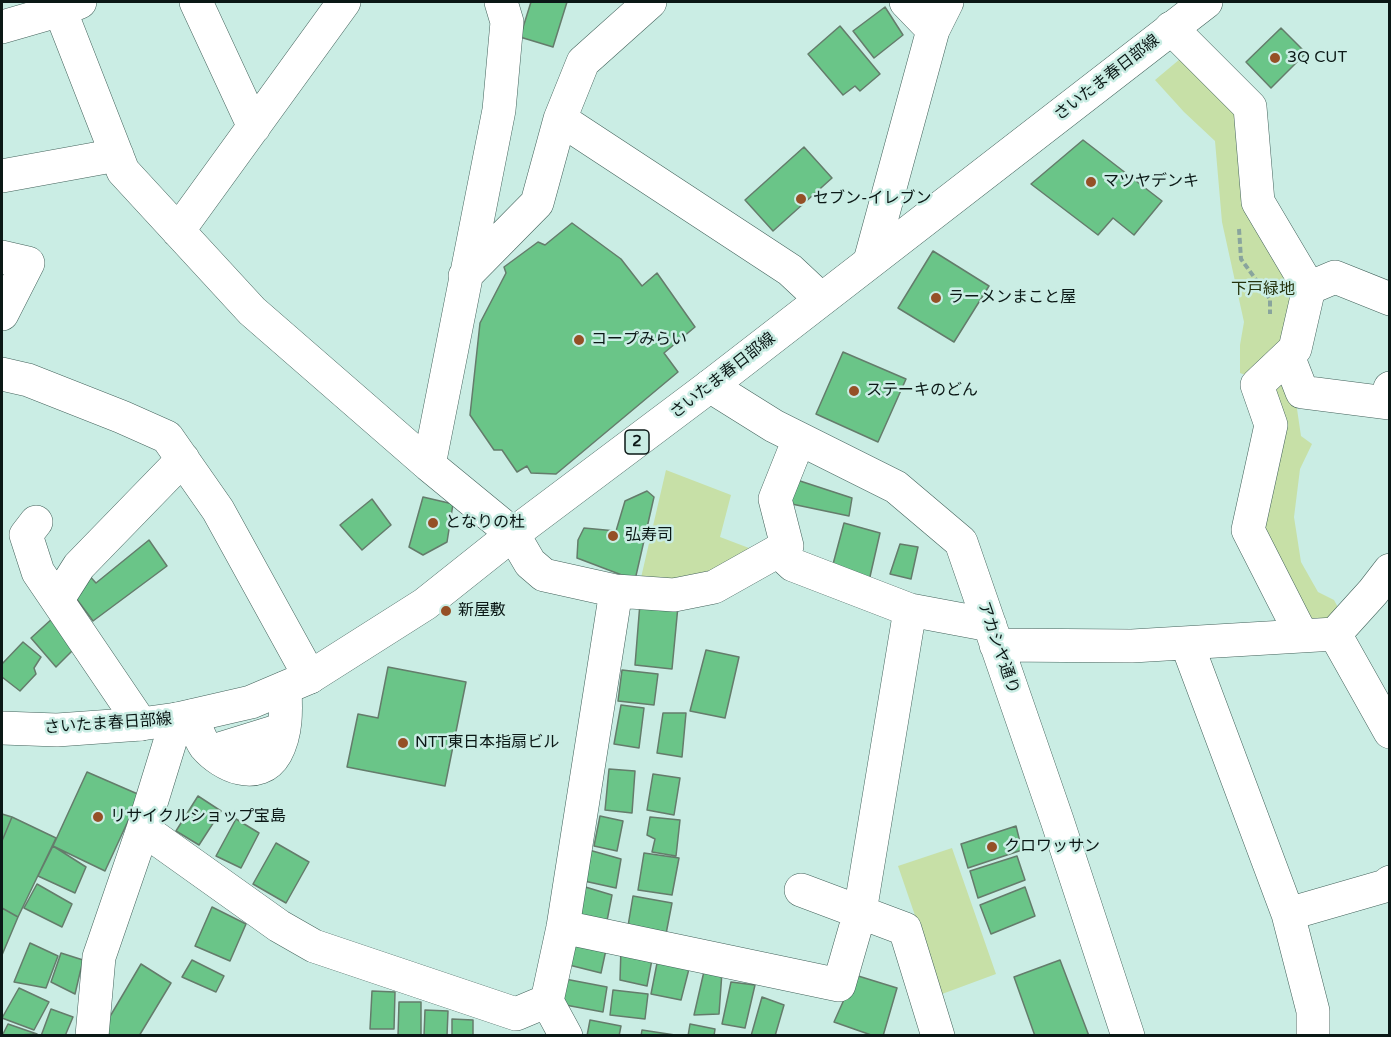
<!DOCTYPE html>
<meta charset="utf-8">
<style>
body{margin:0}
#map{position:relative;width:1391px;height:1037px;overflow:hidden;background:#caede4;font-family:"Varela Round",sans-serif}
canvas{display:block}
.frame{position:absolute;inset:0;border:3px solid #0b1816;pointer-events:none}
</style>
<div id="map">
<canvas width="1391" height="1037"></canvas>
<div class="frame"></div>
</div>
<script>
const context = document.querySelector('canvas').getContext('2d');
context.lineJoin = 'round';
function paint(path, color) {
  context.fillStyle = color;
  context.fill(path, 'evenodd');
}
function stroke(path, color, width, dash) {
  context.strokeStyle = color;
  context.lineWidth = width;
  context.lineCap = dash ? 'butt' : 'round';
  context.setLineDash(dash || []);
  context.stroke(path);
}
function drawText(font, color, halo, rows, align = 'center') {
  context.font = font + ' "Varela Round","Noto Sans JP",sans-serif';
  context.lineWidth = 5;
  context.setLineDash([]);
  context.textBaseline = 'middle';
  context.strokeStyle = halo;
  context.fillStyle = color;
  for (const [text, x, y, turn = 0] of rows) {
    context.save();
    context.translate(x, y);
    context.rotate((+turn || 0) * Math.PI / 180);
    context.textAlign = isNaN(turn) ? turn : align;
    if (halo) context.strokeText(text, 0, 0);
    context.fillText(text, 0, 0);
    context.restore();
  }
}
const green = new Path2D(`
 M1180 59 1235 105 1292 286 1282 339 1261 381 1240 373V345L1244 322 1222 222 1215 141 1184 112 1155 80Z
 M1292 375 1301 436 1312 444 1300 469 1294 517 1301 562 1318 592 1334 600 1341 613 1305 630 1254 526 1274 384Z
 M666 470 731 495 720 537 762 553 709 582H640Z
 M952 848 996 974 942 994 898 866Z`);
const building = new Path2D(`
 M531 2H567L553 47 520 37Z
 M885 7 903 35 874 58 853 31Z
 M840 26 880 74 860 91 855 86 843 95 808 54Z
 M1281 28 1306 53 1271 88 1246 62Z
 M1083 140 1162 201 1134 235 1113 218 1098 235 1031 184Z
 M804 147 832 178 773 231 745 200Z
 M572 223 621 259 642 286 657 273 695 327 664 353 678 372 556 474 531 473 527 466 517 472 502 450H494L470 415 480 323 506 273 504 267 538 242 545 245Z
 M933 251 989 286 954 342 898 308Z
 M843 352 906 379 878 442 816 414Z
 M797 480 852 498 849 516 787 503Z
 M647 491 654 497 635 580 577 558 578 540 584 528 616 531 625 501Z
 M423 497 453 504 447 542 423 555 409 547Z
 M372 499 391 525 362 550 340 525Z
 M844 523 880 533 869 581 832 568Z
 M149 540 167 566 93 621 70 590 84 570 96 583Z
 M900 544 918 547 911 579 890 574Z
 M640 603 678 606 672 669 635 665Z
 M54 617 78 645 56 667 31 638Z
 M23 642 41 657 34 668 36 674 20 691 2 677V664Z
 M706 650 739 657 725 718 690 711Z
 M388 667 466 682 445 786 347 767 358 714 378 718Z
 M622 670 658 674 654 705 618 701Z
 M621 705 644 708 639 748 614 744Z
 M663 713H686L682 757 657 753Z
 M609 769 635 771 632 813 605 810Z
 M87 772 140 795 105 871 53 846Z
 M653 774 680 778 674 815 647 810Z
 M198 796 221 811 199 845 176 831Z
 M2 814 12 817 2 841Z
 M600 816 623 821 617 851 594 846Z
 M12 817 56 838 18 917 2 908V841Z
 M650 817 680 820 676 856 652 852 655 839 647 835Z
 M236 819 259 833 241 868 216 856Z
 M1016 826 1022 850 968 868 961 844Z
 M276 843 309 862 286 903 253 884Z
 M53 846 86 867 75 893 38 876Z
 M589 850 621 859 616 888 584 881Z
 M644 853 679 858 672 895 638 890Z
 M1017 856 1025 880 978 898 970 871Z
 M37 884 72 904 62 927 24 908Z
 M582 886 612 895 606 926 573 919Z
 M1025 887 1035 916 991 934 980 905Z
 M633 896 672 903 665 939 627 932Z
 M212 907 246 924 230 961 195 946Z
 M2 908 18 917 2 955Z
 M570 937 607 945 601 973 565 964Z
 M30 943 58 956 46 988 14 982Z
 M621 948 653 954 647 986 620 980Z
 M61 953 83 960 75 994 51 982Z
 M658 958 690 965 681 1000 651 994Z
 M192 960 224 976 216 992 182 977Z
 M1060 960 1089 1036H1035L1014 977Z
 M141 964 171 983 139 1036H112L102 1030Z
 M705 967 722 972 719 1014 694 1015Z
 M855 975 897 988 883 1036H874L834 1022Z
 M565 979 607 987 603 1012 560 1004Z
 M731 982 755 985 745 1028 722 1024Z
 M19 988 49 1002 34 1030 2 1018Z
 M613 990 648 994 645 1019 610 1015Z
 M372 991 395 992 394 1029H370Z
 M762 997 784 1005 775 1036H751Z
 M399 1002H421V1036H398Z
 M51 1009 73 1017 65 1036H41Z
 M425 1010 448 1011 447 1036H424Z
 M452 1019 473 1020V1036H452Z
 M590 1020 621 1026 619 1036H587Z
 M8 1024 37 1034 2 1036Z
 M690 1024 715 1029 714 1036H688Z
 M642 1030 675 1035V1036H641Z`);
const path = new Path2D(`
 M1239 229 1241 259 1270 299V314`);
const minor = new Path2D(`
 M57 2 123 171 252 311 429 465 513 534 530 563 544 575 616 591 674 595 714 587 787 546 775 499 799 439
 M196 2 254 127
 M906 2 933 30
 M2 27 61 10 80 2
 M1171 28 1250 107 1258 202 1309 288 1295 349 1257 385 1271 425 1248 530 1302 636
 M560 119 790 270 821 299
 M2 176 117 155
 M178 231 344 2
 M2 257 28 263 2 314
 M870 261 933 30 947 2
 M465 276 537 203 560 119 583 62 650 2
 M1309 288 1335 277 1390 299
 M1288 356 1302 392 1388 403 1390 388
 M2 374 28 380 122 417 167 437 218 510 310 677
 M710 386 774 426 896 487 961 542 1057 820 1128 1036
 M429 465 499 110 507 22 501 2
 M36 522 26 535 38 572 141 724
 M778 551 793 565 910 610 990 625
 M58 599 79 566 183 459
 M1335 634 1390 732
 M1187 644 1288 914 1313 1011V1036
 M996 645 1132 646 1335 634 1373 592 1390 570
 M192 716C196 726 199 738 205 746 222 766 259 783 276 753 287 733 286 710 285 688
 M213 751 284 729
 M143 829 177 719
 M801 890 905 929 938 1036
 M1288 914 1385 886 1390 882
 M563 927 839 985 860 912 910 610
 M547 1001 566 1036
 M92 1036 99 957 143 829 279 926 314 946 516 1014 547 1001 563 927 616 591`);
const major = new Path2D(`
 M2 728 57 730 141 724 177 719 251 702 310 677 425 604 513 534 710 386 1206 2`);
const markers = [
 [1275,58,6,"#955026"],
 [1091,182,6,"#955026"],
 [801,199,6,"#955026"],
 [936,298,6,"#955026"],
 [579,340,6,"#955026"],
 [854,391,6,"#955026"],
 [433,523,6,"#955026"],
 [613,536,6,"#955026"],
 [446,611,6,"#955026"],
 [403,743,6,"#955026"],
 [98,817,6,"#955026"],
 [992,847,6,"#955026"]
];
const shields = [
 [637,442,24]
];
const shieldNames = [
 ["2",637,442]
];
const poiNames = [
 ["3Q CUT",1287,58],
 ["マツヤデンキ",1103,182],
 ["セブン-イレブン",813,199],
 ["ラーメンまこと屋",948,298],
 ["コープみらい",591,340],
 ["ステーキのどん",866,391],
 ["となりの杜",445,523],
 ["弘寿司",625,536],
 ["新屋敷",458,611],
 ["NTT東日本指扇ビル",415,743],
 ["リサイクルショップ宝島",110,817],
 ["クロワッサン",1004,847]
];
const streetNames = [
 ["さいたま春日部線",1107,78,-38],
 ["さいたま春日部線",723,376,-38],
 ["アカシヤ通り",998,648,71],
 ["さいたま春日部線",108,724,-4]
];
const parkNames = [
 ["下戸緑地",1263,290]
];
paint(green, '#c7e0a7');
paint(building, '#6ac588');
stroke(building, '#647c6b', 1.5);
stroke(minor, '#43625b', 34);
stroke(major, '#43625b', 34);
stroke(path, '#89a49d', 4, [6, 3]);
stroke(minor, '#fff', 33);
stroke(major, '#fff', 33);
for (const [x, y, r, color] of markers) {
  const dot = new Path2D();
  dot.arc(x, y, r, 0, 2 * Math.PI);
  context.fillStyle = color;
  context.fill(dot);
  stroke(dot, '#caede4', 2);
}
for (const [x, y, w] of shields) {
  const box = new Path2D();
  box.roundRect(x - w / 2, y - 12, w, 24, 4.5);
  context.fillStyle = '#caede4';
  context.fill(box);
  stroke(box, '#0b1816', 1.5);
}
drawText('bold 15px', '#0b1816', null, shieldNames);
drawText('16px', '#0b1816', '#caede4', poiNames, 'left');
drawText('16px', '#0b1816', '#caede4', streetNames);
drawText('16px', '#24320c', '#caede4', parkNames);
</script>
